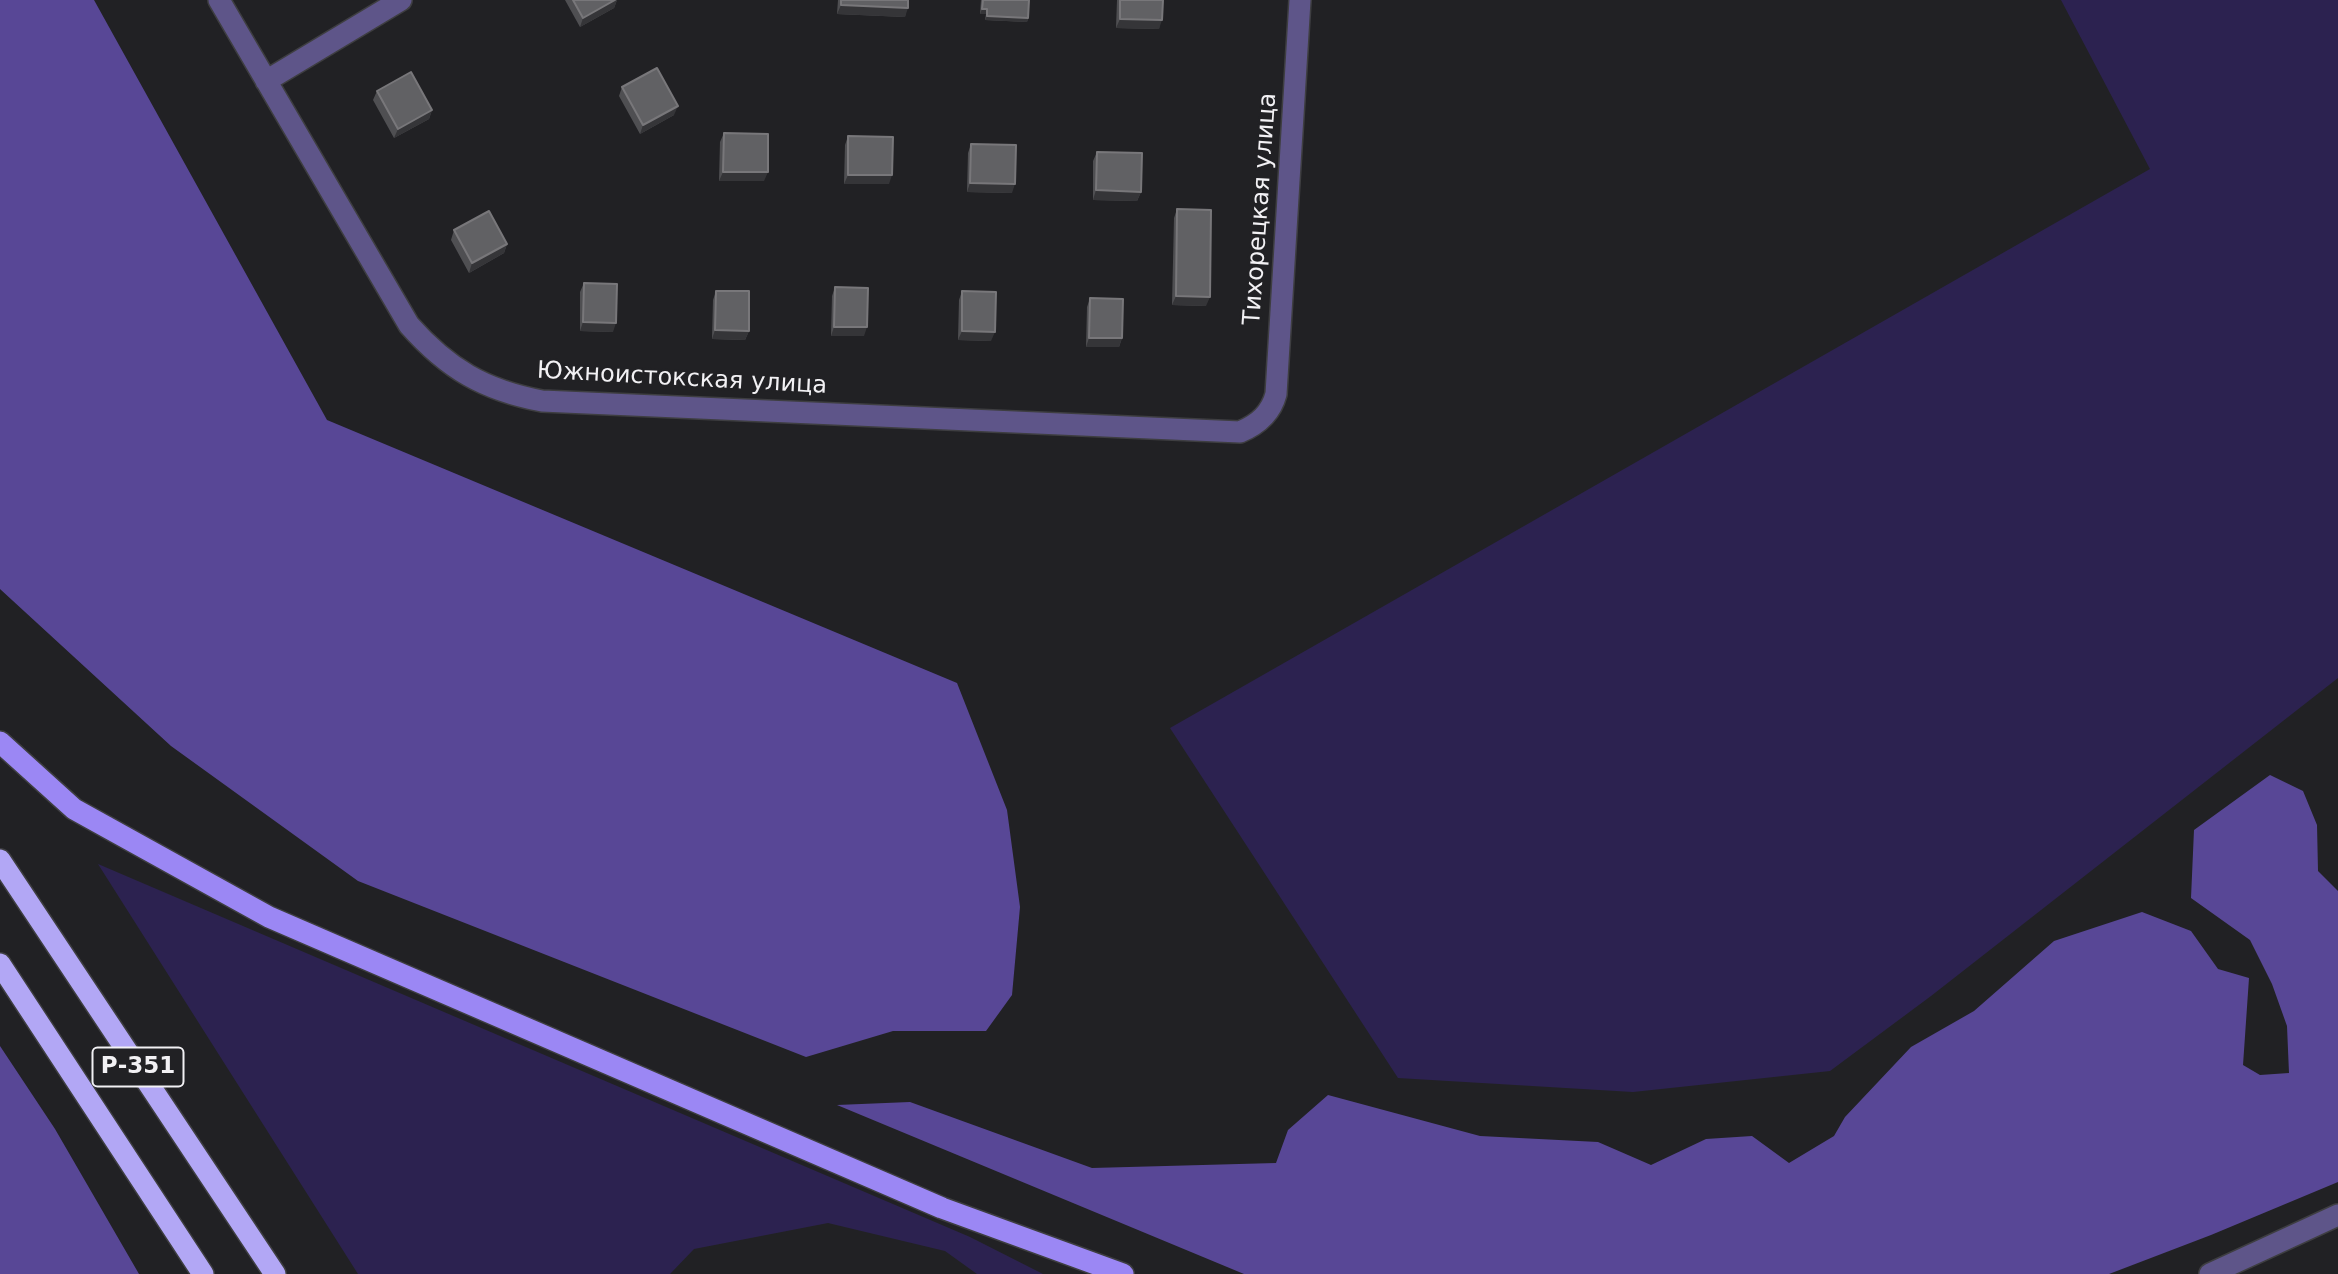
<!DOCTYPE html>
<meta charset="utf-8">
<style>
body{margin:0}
canvas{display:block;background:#212124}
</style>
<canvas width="2338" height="1274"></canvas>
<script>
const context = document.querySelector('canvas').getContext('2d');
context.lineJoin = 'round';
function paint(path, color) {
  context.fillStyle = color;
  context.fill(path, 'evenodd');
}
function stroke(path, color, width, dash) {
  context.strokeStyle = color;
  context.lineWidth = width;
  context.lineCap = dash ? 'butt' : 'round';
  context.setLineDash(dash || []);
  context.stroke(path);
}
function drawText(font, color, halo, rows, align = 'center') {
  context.font = font + ' "DejaVu Sans",sans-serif';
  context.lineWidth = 5;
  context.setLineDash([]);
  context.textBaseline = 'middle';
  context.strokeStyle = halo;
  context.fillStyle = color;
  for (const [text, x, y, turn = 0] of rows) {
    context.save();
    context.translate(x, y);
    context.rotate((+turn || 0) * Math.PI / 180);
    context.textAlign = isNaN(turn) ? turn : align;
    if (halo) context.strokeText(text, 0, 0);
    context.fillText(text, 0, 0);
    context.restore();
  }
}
const green = new Path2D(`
 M2061 0H2338V678L1931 996 1830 1071 1633 1092 1398 1078 1170 728 2150 169Z
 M98 864 970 1237 1043 1274H977L945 1251 828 1223 694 1249 670 1274H358Z`);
const forest = new Path2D(`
 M0 0H94L327 420 957 683 1007 810 1020 907 1012 995 986 1031H893L806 1057 358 881 171 746 0 589Z
 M2270 775 2303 791 2317 825 2318 871 2338 891V1182L2211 1235 2109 1274H1244L837 1105 910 1102 1092 1168 1276 1163 1288 1130 1328 1095 1480 1136 1598 1142 1651 1165 1706 1139 1752 1136 1789 1163 1834 1136 1845 1117 1911 1047 1974 1011 2054 941 2142 912 2191 931 2218 969 2249 978 2243 1065 2260 1075 2289 1073 2287 1026 2272 984 2250 940 2191 898 2194 830Z
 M0 1046 55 1129 139 1274H0Z`);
const minor = new Path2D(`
 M219 0 409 325C448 369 484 390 542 401L1240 432C1259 424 1271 413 1276 394L1300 0
 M266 81 401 0
 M2210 1274 2338 1215`);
const major = new Path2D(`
 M0 742 74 809 269 917 942 1208 1123 1274`);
const highway = new Path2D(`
 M0 860 275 1274
 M0 964 203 1274`);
const wall = new Path2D(`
 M565 0H617L614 8 580 27Z
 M838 0H908L905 17 837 14Z
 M981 0H1029L1028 18 1027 22 985 20 986 14H980Z
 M1117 0H1163L1159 29 1116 28Z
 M622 87 674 115 640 134 619 96Z
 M377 91 432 110 429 119 394 138 373 100Z
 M724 133 764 181H719L720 142Z
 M848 136 889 184H844L845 145Z
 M971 144 1012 193 967 192 968 153Z
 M1097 152 1141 192 1137 201 1093 200V161Z
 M1177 209 1206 306 1172 305 1174 218Z
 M454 230 507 244 504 253 469 273 451 240Z
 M584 283 613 332 580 331V292Z
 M835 287 864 336H831L832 296Z
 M716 291 749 331 745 340 712 339 713 300Z
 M962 291 991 341 958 340 959 300Z
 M1090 298 1122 338 1119 347H1086L1087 307Z`);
const shadedWall = new Path2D(`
 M615 0H617L614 8 580 27 583 18Z
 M841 5 908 8 905 17 837 14Z
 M982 9H987L986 14H980Z
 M987 16 1028 18 1027 22 985 20Z
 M1120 19 1162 20 1159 29 1116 28Z
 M678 106 674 115 640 134 643 125Z
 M432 110 429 119 394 138 398 129Z
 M723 172H768L764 181H719Z
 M848 175H892L889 184H844Z
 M970 183 1015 184 1012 193 967 192Z
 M1096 190 1141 192 1137 201 1093 200Z
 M507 244 504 253 469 273 472 263Z
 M1176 296 1210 297 1206 306 1172 305Z
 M583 322 616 323 613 332 580 331Z
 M834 327H867L864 336H831Z
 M715 330 749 331 745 340 712 339Z
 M962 331 995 332 991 341 958 340Z
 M1089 338H1122L1119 347H1086Z`);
const building = new Path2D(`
 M573 0H615L583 18Z
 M841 0H908V8L841 5Z
 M983 0H1029L1028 18 987 16V9H982Z
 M1120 0H1163L1162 20 1120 19Z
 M657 68 678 106 643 125 622 87Z
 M411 72 432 110 398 129 377 91Z
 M724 133 768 134V172H723Z
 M848 136 893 137 892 175H848Z
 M971 144 1016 145 1015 184 970 183Z
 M1097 152 1142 153 1141 192 1096 190Z
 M1177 209 1211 210 1210 297 1176 296Z
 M489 211 507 244 472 263 454 230Z
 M584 283 617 284 616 323 583 322Z
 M835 287 868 288 867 327H834Z
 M716 291H749V331L715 330Z
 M962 291 996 292 995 332 962 331Z
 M1090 298 1123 299 1122 338H1089Z`);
const shields = [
 [138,1067,91]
];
const shieldNames = [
 ["Р-351",138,1067]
];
const streetNames = [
 ["Тихорецкая улица",1261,209,-86],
 ["Южноистокская улица",682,379,3]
];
paint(green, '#2c2250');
paint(forest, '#584796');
stroke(minor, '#3e3e41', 24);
stroke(major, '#3e3e41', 24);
stroke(highway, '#3e3e41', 24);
stroke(minor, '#5e5589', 21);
stroke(major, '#9b87f4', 21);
stroke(highway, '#b2a7f5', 21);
paint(wall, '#4f4f52');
paint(shadedWall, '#353538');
paint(building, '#616164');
stroke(building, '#78777a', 2);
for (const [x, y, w] of shields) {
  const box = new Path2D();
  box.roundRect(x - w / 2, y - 19.5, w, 39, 5);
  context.fillStyle = '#212124';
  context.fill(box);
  stroke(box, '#f2f1f4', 2);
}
drawText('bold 23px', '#f2f1f4', null, shieldNames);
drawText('24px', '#f2f1f4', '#212124', streetNames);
</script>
